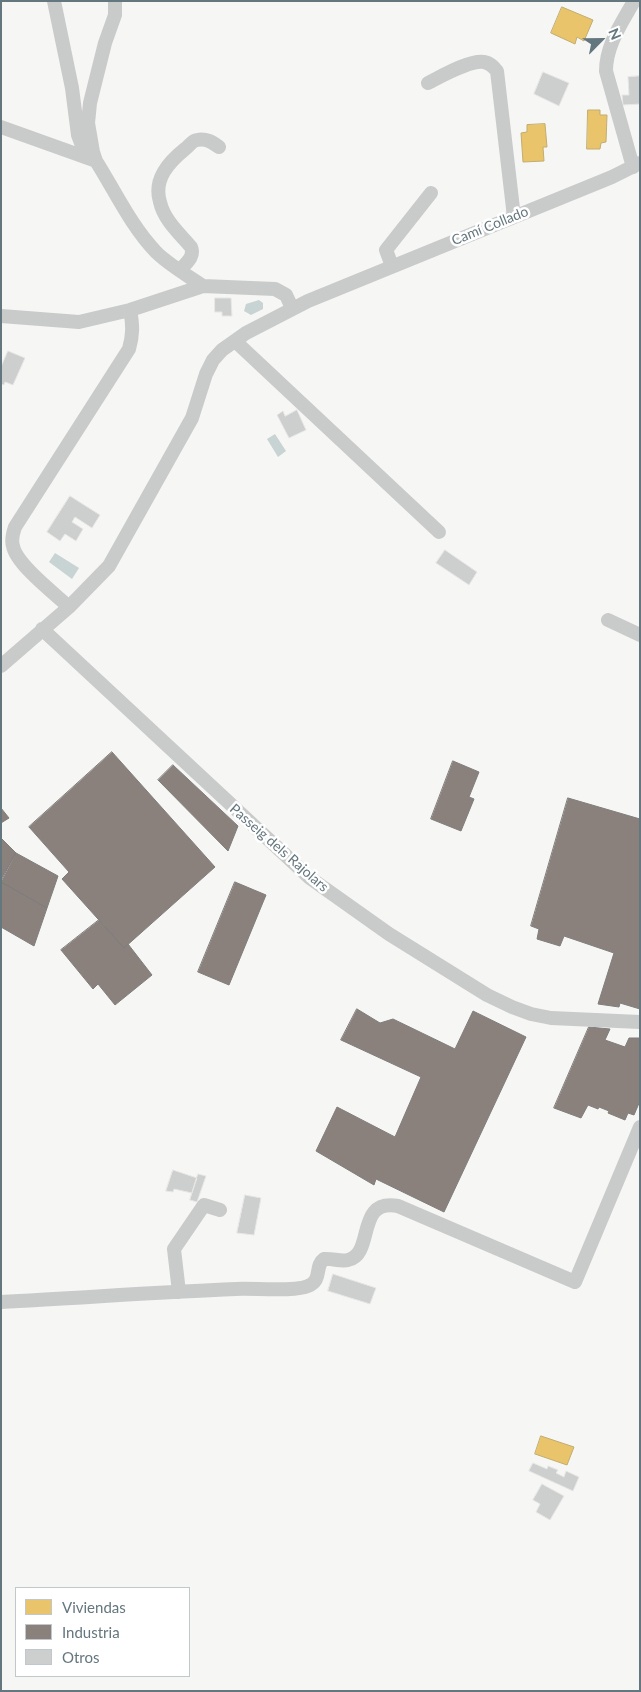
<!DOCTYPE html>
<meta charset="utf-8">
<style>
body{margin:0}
#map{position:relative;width:641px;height:1692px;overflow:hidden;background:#f6f6f5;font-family:Lato,sans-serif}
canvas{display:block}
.frame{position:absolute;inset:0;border:2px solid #64767e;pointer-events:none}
.legend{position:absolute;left:15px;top:1587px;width:175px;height:90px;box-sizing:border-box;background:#fff;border:1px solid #c1c8cb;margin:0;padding:6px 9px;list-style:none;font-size:15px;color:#64767e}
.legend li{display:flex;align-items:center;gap:10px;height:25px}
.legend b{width:25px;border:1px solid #c1c8cb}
.north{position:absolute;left:576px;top:15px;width:50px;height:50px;-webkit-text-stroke:4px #fff;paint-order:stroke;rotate:67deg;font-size:14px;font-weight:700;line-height:20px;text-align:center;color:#64767e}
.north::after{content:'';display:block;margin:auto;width:18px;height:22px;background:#64767e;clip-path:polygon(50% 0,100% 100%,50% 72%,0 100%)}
</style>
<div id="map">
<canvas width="641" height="1692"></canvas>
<div class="frame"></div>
<ul class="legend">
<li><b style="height:14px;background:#e9c46a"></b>Viviendas</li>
<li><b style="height:14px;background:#8a817c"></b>Industria</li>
<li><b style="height:14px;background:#cdcece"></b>Otros</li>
</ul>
<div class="north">N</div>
</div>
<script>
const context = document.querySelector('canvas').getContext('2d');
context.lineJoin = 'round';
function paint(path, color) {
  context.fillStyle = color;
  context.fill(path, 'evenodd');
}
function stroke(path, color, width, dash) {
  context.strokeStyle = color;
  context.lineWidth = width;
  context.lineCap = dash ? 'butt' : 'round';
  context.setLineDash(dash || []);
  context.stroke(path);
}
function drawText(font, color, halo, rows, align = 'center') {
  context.font = font + ' Lato,sans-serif';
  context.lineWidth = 5;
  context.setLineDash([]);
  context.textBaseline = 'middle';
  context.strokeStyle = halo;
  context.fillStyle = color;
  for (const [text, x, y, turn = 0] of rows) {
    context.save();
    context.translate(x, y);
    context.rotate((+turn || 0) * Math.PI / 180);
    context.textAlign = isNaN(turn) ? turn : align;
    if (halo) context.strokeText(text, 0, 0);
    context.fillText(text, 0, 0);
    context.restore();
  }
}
const water = new Path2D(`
 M259 300 263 303V309L251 315 244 311 246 304Z
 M275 434 286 451 278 457 267 439Z
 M55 553 79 568 72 579 49 562Z`);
const homes = new Path2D(`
 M562 7 593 20 584 41 577 37 575 44 551 33Z
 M588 110H600V115H607L606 142 601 143 600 149H587Z
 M545 124 547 147H543L544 161 523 162 521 133 527 132V125Z
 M541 1436 574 1447 567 1465 535 1454Z`);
const industry = new Path2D(`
 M112 752 215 867 124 948 62 879 69 872 29 827Z
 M453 761 479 772 469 797 474 799 461 831 431 819Z
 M173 765 238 826 228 851 158 780Z
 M568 798 640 819V1009L620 1003 619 1007 598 1004 614 953 564 936 560 946 537 939 539 929 531 926Z
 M1 808 9 818 1 823Z
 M1 838 16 853 1 879Z
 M16 853 58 876 47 908 1 882Z
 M1 882 47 908 34 946 1 927Z
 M235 882 266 895 229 985 198 972Z
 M99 920 124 948 128 944 152 975 115 1005 98 984 93 989 61 950Z
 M357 1009 380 1023 393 1019 455 1049 473 1011 526 1037 444 1212 376 1179 374 1185 316 1151 337 1107 395 1137 421 1077 341 1040Z
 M589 1027 610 1029 605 1040 625 1047 629 1038H640V1101L634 1115 628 1113 625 1120 608 1113 609 1111 599 1107 598 1109 588 1105 581 1118 554 1108Z`);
const building = new Path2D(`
 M543 72 569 83 559 106 534 94Z
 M640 76V104L623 105 622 95H629L628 77Z
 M215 298H231L232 316H222V312H215Z
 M8 351 25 358 13 385 5 382 4 385 1 384V367Z
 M297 410 306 430 289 438 277 415 283 411 285 416Z
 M70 496 100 515 92 528 75 517 72 522 83 529 76 541 65 534 60 541 47 532Z
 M445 550 477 572 469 585 436 563Z
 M173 1170 197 1178 192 1193 174 1189 173 1192 166 1191Z
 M198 1174 206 1176 197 1202 190 1200Z
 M245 1195 261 1198 254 1235 237 1233Z
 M333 1274 376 1288 370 1304 328 1291Z
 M533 1463 547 1469 548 1466 558 1470 556 1473 564 1477 566 1471 579 1477 573 1491 529 1471Z
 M542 1484 564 1496 550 1520 536 1512 540 1504 533 1500Z`);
const minor = new Path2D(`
 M54 1 72 88 78 135 81 143 93 152 96 161C115 191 131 226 156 252 169 265 187 275 203 286
 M428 83C442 76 469 60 484 62 490 63 493 66 497 71L514 217
 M1 127 96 161
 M93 152 88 123 90 103 105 43 115 15V1
 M633 167 606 71C606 45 622 23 634 1
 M392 266 386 250 431 193
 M180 270C186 263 195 257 191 247 179 233 164 220 160 202 153 179 169 162 185 149 189 146 193 140 197 140 206 138 212 142 219 147
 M1 316 79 322 130 310 203 286 275 289 286 295 292 308
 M235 341 439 532
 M69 607C55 594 16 564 13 546 11 540 13 533 15 527L129 349C133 335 133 325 130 310
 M608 620 640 635
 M42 629 310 878 389 934 487 995 512 1007 531 1014 551 1018 640 1022
 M1 666 69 607 109 566 192 418 206 374 213 360 222 350 246 333 308 301 612 177 640 163
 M179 1292 174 1249 204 1205 220 1210
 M1 1302C80 1298 158 1292 236 1289 253 1288 295 1292 308 1286 323 1280 314 1266 324 1259 332 1258 341 1262 348 1260 375 1254 355 1198 398 1206L575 1282 640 1127`);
const streetNames = [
 ["Camí Collado",490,226,-22],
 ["Passeig dels Rajolars",279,848,41]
];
paint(water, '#c8d3d4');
paint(homes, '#e9c46a');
stroke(homes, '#c1ad70', 1);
paint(industry, '#8a817c');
stroke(industry, '#7f7e7d', 1);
paint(building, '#cdcece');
stroke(building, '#e6e6e5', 1);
stroke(minor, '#c9cbca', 14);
drawText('14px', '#64767e', '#fff', streetNames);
</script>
